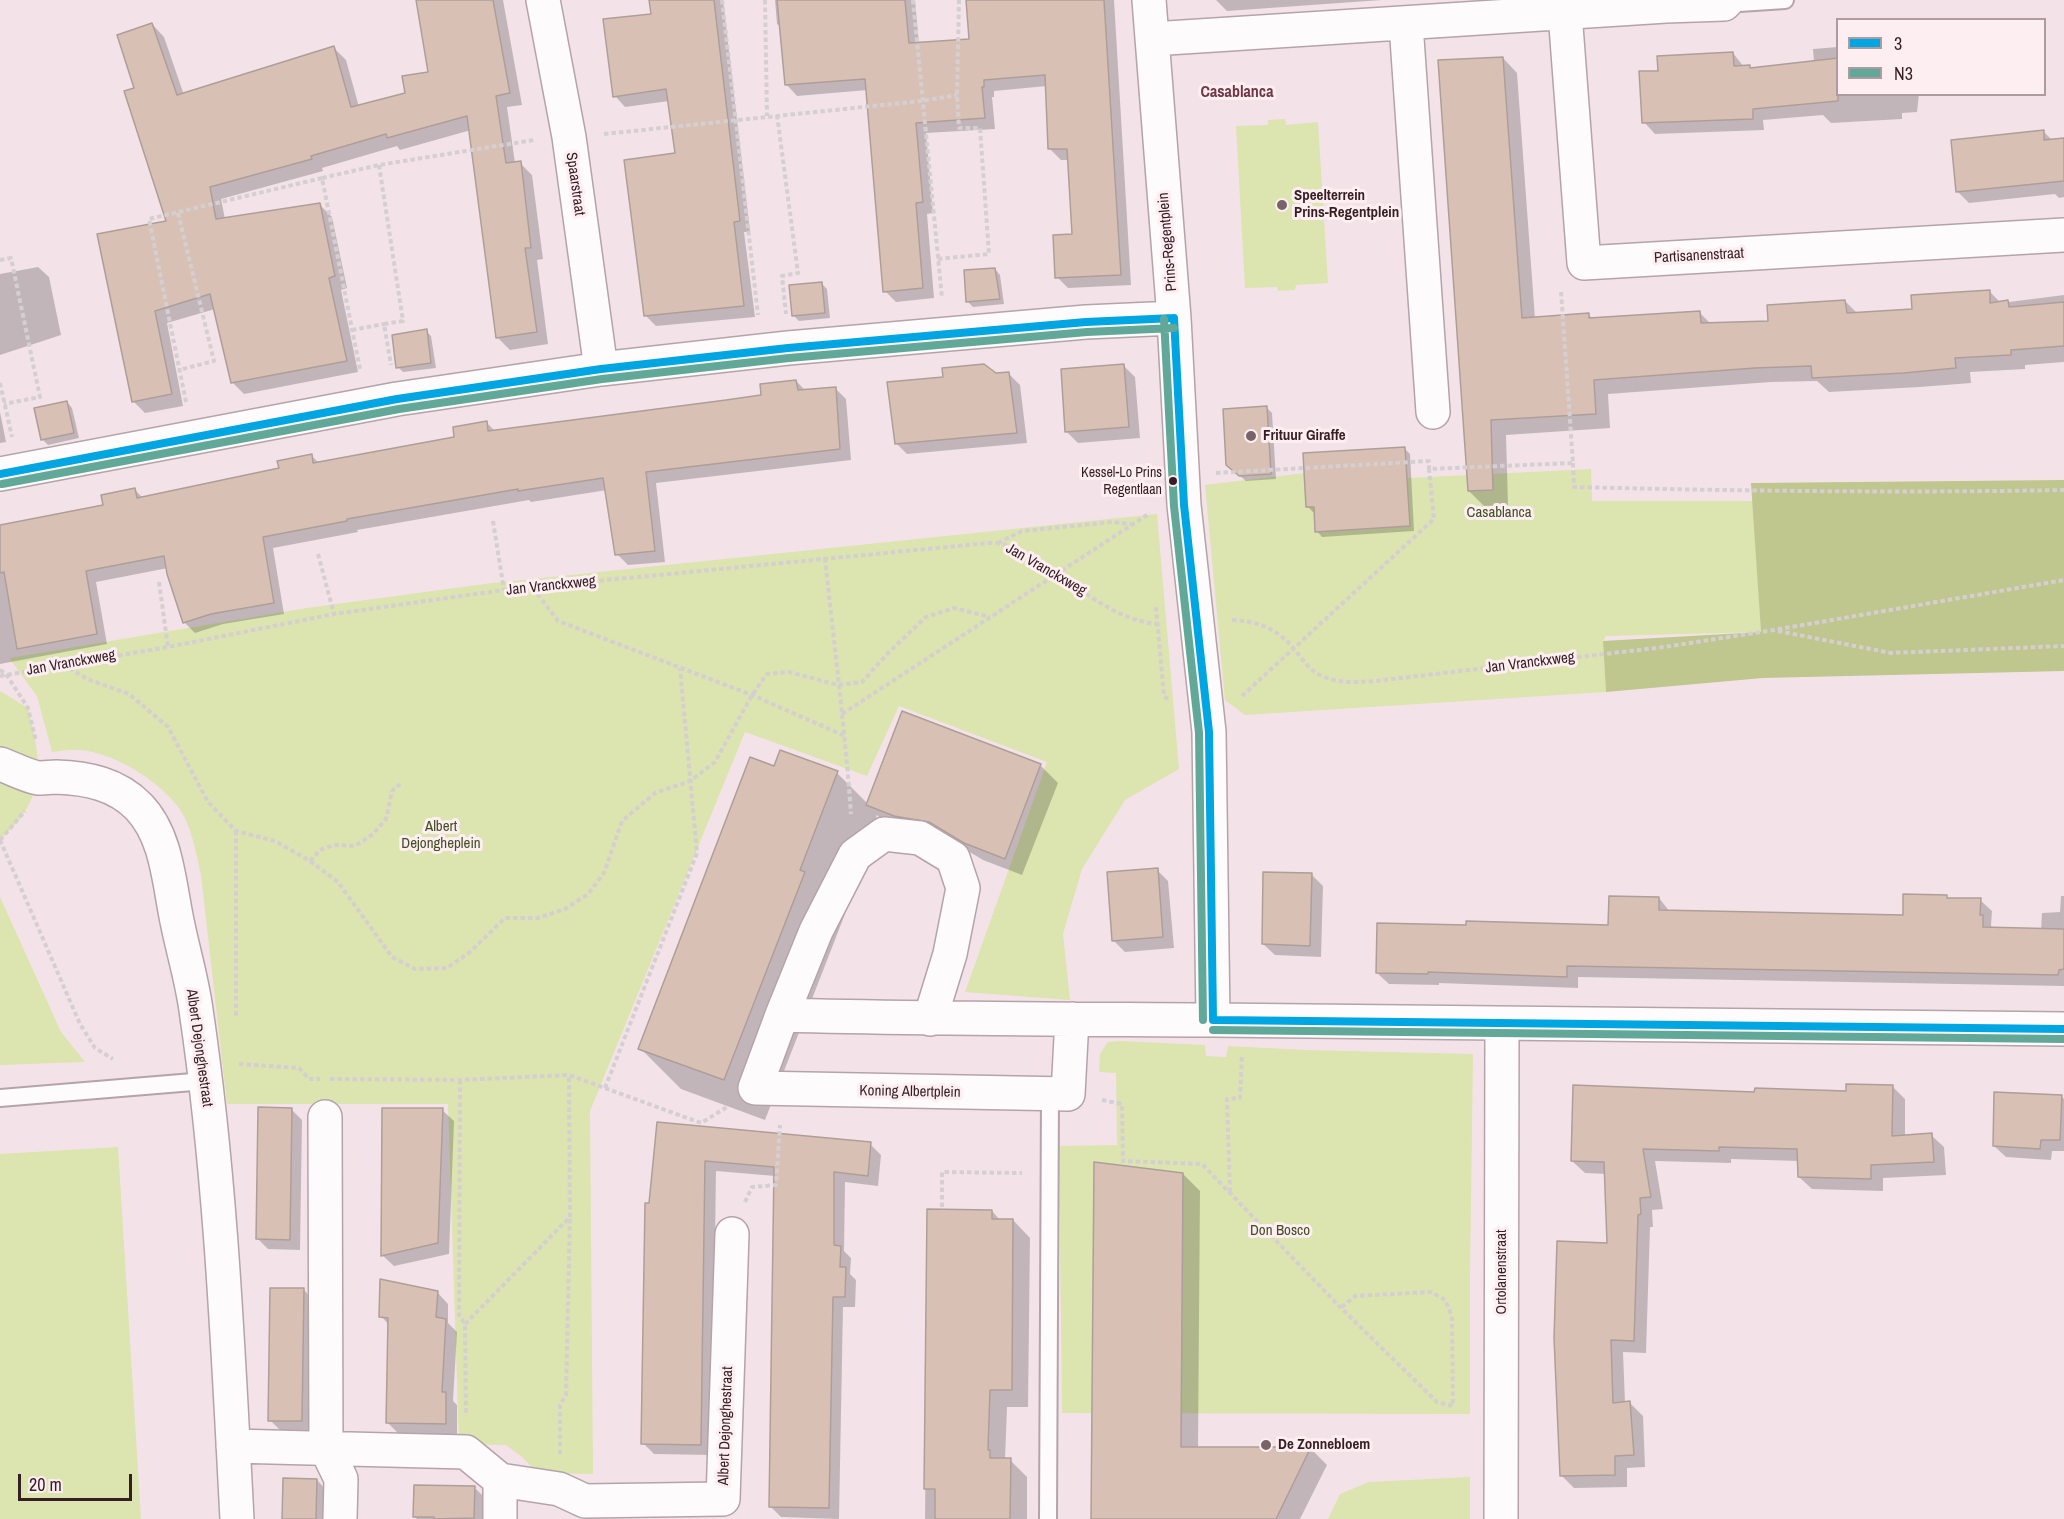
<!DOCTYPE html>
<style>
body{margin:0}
#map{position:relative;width:2064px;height:1519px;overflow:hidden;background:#f3e3e8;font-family:"Archivo Narrow",sans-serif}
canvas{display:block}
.legend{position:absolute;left:1836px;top:18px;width:210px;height:78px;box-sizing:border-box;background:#fdeef2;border:2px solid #ad9ba0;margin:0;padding:8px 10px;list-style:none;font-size:18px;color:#361e25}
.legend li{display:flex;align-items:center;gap:12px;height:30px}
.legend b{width:30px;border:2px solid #ad9ba0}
.scale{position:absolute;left:18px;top:1474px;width:114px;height:27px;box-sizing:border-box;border:3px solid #361e25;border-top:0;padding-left:8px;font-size:18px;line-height:21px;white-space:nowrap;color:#361e25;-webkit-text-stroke:4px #fdeef2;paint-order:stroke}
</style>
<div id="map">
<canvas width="2064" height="1519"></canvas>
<ul class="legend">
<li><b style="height:8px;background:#00a6e2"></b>3</li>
<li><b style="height:8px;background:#61a898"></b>N3</li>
</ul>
<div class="scale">20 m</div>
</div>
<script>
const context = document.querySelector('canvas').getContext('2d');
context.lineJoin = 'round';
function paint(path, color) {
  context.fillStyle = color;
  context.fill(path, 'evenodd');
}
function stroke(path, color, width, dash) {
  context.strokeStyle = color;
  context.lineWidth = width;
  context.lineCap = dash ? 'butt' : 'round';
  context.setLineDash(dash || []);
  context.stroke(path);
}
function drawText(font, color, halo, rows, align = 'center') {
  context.font = font + ' "Archivo Narrow",sans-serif';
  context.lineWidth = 6;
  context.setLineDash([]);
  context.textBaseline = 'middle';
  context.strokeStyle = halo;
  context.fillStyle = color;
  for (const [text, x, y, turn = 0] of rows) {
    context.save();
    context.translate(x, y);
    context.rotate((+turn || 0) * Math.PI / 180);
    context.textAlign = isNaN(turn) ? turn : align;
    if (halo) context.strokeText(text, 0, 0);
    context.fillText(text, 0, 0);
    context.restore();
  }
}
const green = new Path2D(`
 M1285 119 1286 125 1318 122 1328 283 1296 285 1295 290 1278 291 1277 287 1245 288 1236 126 1268 125V120Z
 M1591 469 1592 501H1753L1761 632 1606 636 1603 641 1606 692 1245 715 1225 700 1205 485 1321 471 1407 478Z
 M1157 514 1179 769 1125 800 1082 869 1063 934 1070 1000 965 992 1047 762 899 706 867 776 745 732 590 1111 593 1474 538 1473 522 1457 506 1445 459 1444 448 1104H227L201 875C196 853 192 827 179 808 159 781 115 753 80 750 71 749 61 751 52 752L37 696 9 658 307 608 484 584Z
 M0 691 28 708C37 745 47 781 22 816 16 825 7 832 0 840Z
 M0 897 61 1032 85 1062 0 1065Z
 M1121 1041 1205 1045 1206 1056 1226 1057 1228 1046 1306 1050 1473 1054 1470 1274V1414L1062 1413 1059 1146 1117 1145 1116 1073 1099 1072 1100 1054 1108 1042Z
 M118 1147 141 1519H0V1154Z
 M1470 1477V1519H1328L1340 1494 1369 1482Z`);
const forest = new Path2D(`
 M2064 480V671L1763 678 1606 692 1603 641 1761 632 1751 483Z`);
const shadow = new Path2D(`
 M417 0H503L522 105 507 107 515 163H520L532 175 543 259 537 260 548 344 510 350 498 338 471 130 400 150 397 146 322 168 323 171 221 199 225 219 320 205 332 217 347 288 341 290 358 372 244 394 232 382 215 309 167 323 183 406 145 413 133 401 167 222 136 89 152 24 164 37 184 95 334 48 346 60 359 107 407 94 430 73Z
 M651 0H723L750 232H744L755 317 656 326 645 315 677 154 669 101 625 107 615 96 653 15Z
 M775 0H915L919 44 970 40 988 0H1114L1131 285 1068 288 1057 277 1073 235 1069 160H1061L1050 149 1047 86 994 91V97H992L995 129 926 133 933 213 927 214 934 298 896 302 885 291 868 90 797 96 786 84 781 27 777 24Z
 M1216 0H1382L1227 11Z
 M1838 47V94H1919L1917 112 1902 113V119L1831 123 1823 115 1763 120 1764 130 1655 134 1644 122 1659 72 1733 53 1744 67 1749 66 1753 70 1814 62 1813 49Z
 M1503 58 1517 73 1535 319 1588 314 1593 319 1700 313 1711 324 1769 322 1845 301 1858 314 1913 311 1989 291 2001 303 2064 295V362L2025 365V369L1970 372 1971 383 1920 387 1829 392 1817 381 1771 382 1608 394 1610 428 1506 435 1508 505 1484 506 1469 491Z
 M2044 132 2053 141 2064 140V197L2059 198 2055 194 1969 203 1957 191Z
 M38 267 49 277 61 335 0 355V274Z
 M995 269 1000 275 1004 304 973 307 968 302Z
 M822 284 827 289 830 318 799 321 793 315Z
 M426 331 431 336 436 368 403 372 398 367Z
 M1124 366 1135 377 1140 438 1078 443 1066 431Z
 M1009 374 1020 385 1027 443 907 454 896 443 995 375Z
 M796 381 806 391 835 388 846 399 851 460 656 483 665 562 628 565 617 554 607 490 531 502 529 500 357 530 358 532 273 548 284 614 223 624 195 633 184 622 168 568 96 582 107 644 0 664V527L105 506 135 490 143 498 280 469 311 455 320 464 456 438 487 423 496 432 762 396Z
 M67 402 72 408 79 438 48 445 42 439Z
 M1267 408 1272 413 1276 479 1246 481 1234 471Z
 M0 412 6 442 0 443Z
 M1404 448 1410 454 1414 531 1322 537 1317 531 1316 512H1313L1308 507Z
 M1040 765 1058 783 1022 875 983 860 948 839 885 822 877 815 841 910 845 914 765 1120 681 1089 640 1048 774 768 837 773 868 804Z
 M1157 870 1168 881 1174 948 1125 952 1113 940Z
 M1311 874 1323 886 1321 957 1275 955 1263 944Z
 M2061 896H2064V986L1578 977V988L1439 983V985L1389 984 1377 973 1610 927 1659 898 1670 912 1905 917 1947 897 1949 900H1980L1992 911 1991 926 1994 928 2041 930 2042 913 2060 912Z
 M1892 1086 1905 1099V1137L1931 1135 1944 1147 1946 1175 1883 1178V1191L1812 1189 1799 1177V1161L1731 1159V1163L1655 1161 1663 1209 1652 1210 1653 1227H1650L1646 1353 1623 1352 1625 1403H1630L1643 1416 1645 1467 1627 1468V1487L1574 1488 1562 1476 1608 1244 1606 1174 1585 1173 1572 1161 1756 1094 1847 1092Z
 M2061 1096 2064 1099V1151H2052L2051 1160 2006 1157 1994 1146Z
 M291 1109 302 1120 300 1250 268 1249 258 1239Z
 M442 1110 454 1121 449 1254 394 1266 382 1255Z
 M659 1123 870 1144 881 1155 878 1186 845 1182 844 1251 851 1258 850 1274 856 1280 855 1307H843L839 1519 781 1517 770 1506 775 1176 716 1171 712 1455 654 1454 643 1443 650 1205Z
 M1183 1174 1200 1191 1198 1448H1310L1327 1465 1300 1519H1092Z
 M928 1211H992L1000 1220H1013L1030 1238 1028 1407H1007L1005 1460H1010L1027 1477V1519H925Z
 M304 1290 314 1301 312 1431H281L270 1420Z
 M437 1292 448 1304V1323L457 1332 453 1401 457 1405V1435L399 1434 387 1422 389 1325 381 1316Z
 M317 1480 328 1492V1519H284Z
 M474 1487 486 1499V1519H417L415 1517Z`);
const building = new Path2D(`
 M416 0H493L510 93 496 96 506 163 521 161 531 248H525L537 332 496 338 467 116 387 138 386 134 311 156 312 159 210 187 216 219 320 203 335 276 329 278 347 361 231 383 210 294 155 311 172 394 132 402 97 234 166 221 124 91 134 88 117 35 152 23 177 95 334 46 351 107 405 93 402 76 428 72Z
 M649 0H714L740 221 734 222 744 306 644 316 624 160 675 153 666 89 613 97 603 19 651 14Z
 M777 0H905L909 43 969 39 966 0H1104L1121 275 1055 278 1053 235 1072 234 1067 149H1048L1045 75 984 80V87H982L985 118 916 123 923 202 916 203 923 288 883 292 865 79 785 85Z
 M1733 52 1734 66 1750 65V68L1838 58V101L1753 109V119L1642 123 1639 71H1658L1657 56Z
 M1503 57 1522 318 1589 313V318L1700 311 1701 323 1768 321 1767 305 1845 300 1847 313 1912 309 1911 295 1990 290V303L2008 300 2009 307 2064 302V346L2011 350V355L1955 358 1956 368 1904 373 1812 378 1811 366 1755 368 1594 380 1596 414 1491 420 1493 490 1468 491 1438 60Z
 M2044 130V140L2064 138V181L1956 192 1951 140Z
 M995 268 1000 299 966 302 964 270Z
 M822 282 825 313 792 316 789 285Z
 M427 329 431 363 396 368 392 335Z
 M984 364 996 373 1009 372 1017 433 895 444 887 382 943 377 942 368Z
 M1124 364 1129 427 1065 432 1061 369Z
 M796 380 798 390 836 387 840 449 646 472 655 551 615 555 603 478 518 491V489L347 519V521L263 537 274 603 211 614 183 623 167 574 164 556 86 571 97 634 17 649 4 572 0 573V525L103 505 101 495 135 488 137 498 279 468 277 461 312 454 313 463 454 437 453 427 487 421 488 431 726 400 761 395 760 384Z
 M67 401 74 433 41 440 34 408Z
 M1267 406 1271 474 1239 476 1226 465 1223 409Z
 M1405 447 1410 526 1315 532 1314 507H1306L1303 453Z
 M902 711 1041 764 1005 859 964 843 929 822 894 816 866 805Z
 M780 750 838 771 800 870 805 872 724 1080 638 1049 750 757 774 766Z
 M1158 868 1163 937 1112 941 1107 872Z
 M1263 872 1312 873 1310 946 1262 944Z
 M1903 894 1947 895V898H1981L1980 915H1983V927L2064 929V969L2059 970 2058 975 1567 966V977L1428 972V974L1376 973 1377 923 1466 925V921L1608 925 1609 896 1659 897V910L1903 915Z
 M1846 1084 1893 1085 1892 1136 1932 1133 1934 1162 1871 1165V1179L1798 1177 1797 1149 1719 1147V1151L1643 1149 1651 1197 1640 1198 1641 1214 1638 1215 1634 1341 1611 1340 1613 1403 1630 1401 1634 1455 1615 1456V1475L1560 1476 1554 1338 1557 1241 1607 1243 1604 1162 1571 1161 1573 1085 1754 1092 1755 1088 1846 1091Z
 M1994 1092 2062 1095 2060 1140H2041L2040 1149 1993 1146Z
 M258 1107 292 1108 290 1240 256 1239Z
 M382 1108H443L438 1243 381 1256Z
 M657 1122 871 1142 868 1176 834 1172V1245L841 1246 840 1267H846L845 1297H833L829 1508 769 1507 774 1167 705 1161 701 1445 641 1444 645 1203H649Z
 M1094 1162 1183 1173 1181 1447H1311L1276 1519H1091Z
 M927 1209 992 1210V1219H1013L1012 1390H990L988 1450H990V1458H1011L1010 1519H935V1489H924Z
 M380 1279 438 1291 436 1317 446 1319 442 1392H446V1424L386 1423 388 1318 379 1317Z
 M270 1288H304L302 1421H268Z
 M283 1478 317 1479 316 1519H282Z
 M414 1485 475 1486 474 1518 434 1519V1517H413Z`);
const path = new Path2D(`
 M722 0 758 315
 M765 0 767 116
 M913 0 942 298
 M777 115 798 273 782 276 786 314
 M604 134 921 101 957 95
 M379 165 403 321 384 324 391 365
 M178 213 214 361 179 370
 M938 259 989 254 980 128H959L957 95 959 0
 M0 260 11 258 40 397 4 404
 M352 330 384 324
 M360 369 322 178 379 165 534 140
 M0 383 12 437
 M186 402 149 219 322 178
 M1573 463 1574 487C1737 491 1900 493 2064 490
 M1216 473 1429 461V469
 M493 521 504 590
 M998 543 1022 531 1112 522 1131 524
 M318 554 334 614
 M825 558C834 644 845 729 851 814
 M159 582 168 647
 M533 588 558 621 752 695 845 736
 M1156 607 1164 696 1168 699
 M1232 620C1257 621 1278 629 1294 649 1302 658 1308 669 1320 675 1337 684 1357 682 1376 681L1664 647 1774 630 2064 580
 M1778 631 1891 653 2064 646
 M63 664 87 679 129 694 168 727 208 802 236 831 275 841 310 861 338 882 392 957 415 969 447 968 470 952 505 918H538L565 909 588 894 604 873 622 821 655 793 690 781 715 762 752 695 767 674 789 672 838 685 862 682 889 652 926 617 954 608 990 617
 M0 670 6 674 28 708 36 741
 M0 676 168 647 334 614 504 590 978 544C987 543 997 542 1006 545 1016 548 1026 554 1035 560 1073 582 1117 624 1162 624
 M1242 696 1434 519 1429 469 1573 463 1561 291
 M842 714 1150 513
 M236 831V1016
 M0 840 80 1024 95 1048 113 1059
 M0 840 25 811
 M310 861 320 850 334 845 355 846 373 834 386 819 392 791 400 784
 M239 1064 299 1068 309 1079H320
 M330 1079 460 1080 569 1075 701 1123 727 1107
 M460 1080 459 1315 465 1324 466 1416
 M605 1088 697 853 680 668
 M1102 1100 1122 1104 1123 1161 1202 1164 1341 1308 1437 1402 1453 1406 1452 1316 1445 1300 1431 1292 1355 1296 1341 1308
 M1230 1192 1227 1099 1240 1098 1242 1055
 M745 1202 752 1187 776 1185 780 1125
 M942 1207V1172L1022 1173
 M465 1324 570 1217 569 1075
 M560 1454V1405L566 1395 570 1217`);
const lane = new Path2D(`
 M1724 4 1785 0
 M0 1098 205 1081
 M1048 1519 1050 1094`);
const street = new Path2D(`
 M543 0 569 137 601 369
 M1149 0 1174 318 1184 505 1209 732 1213 1020
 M1565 13 1584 263 2064 235
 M1406 24 1433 412
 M1152 39 1666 6 1724 4 1728 0
 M0 474 397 399 601 369 788 348 1086 322 1174 318
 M0 764C12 768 26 776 38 778 44 778 51 777 56 777 87 778 117 784 139 807 167 836 169 883 177 921 183 951 192 980 196 1010 221 1178 228 1349 237 1519
 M782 1015 816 931 855 855 884 834 920 838 953 858 963 888 950 954 930 1019
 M1072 1019 1068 1094 755 1088 782 1015C926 1019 1069 1019 1213 1020L2064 1029
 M325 1117 326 1448 341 1479 340 1519
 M233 1446 466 1452 500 1480
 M500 1519V1480L559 1489 585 1501 723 1499 732 1234
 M1501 1519 1502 1024`);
const bus1 = new Path2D(`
 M1174 318 1184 505 1209 732 1213 1020
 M0 474 397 399 601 369 788 348 1086 322 1174 318
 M1213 1020 2064 1029`);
const bus2 = new Path2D(`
 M1164 319 1174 506 1199 733 1203 1020
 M2 484 399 409 602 379 789 358 1087 332 1174 328
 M1213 1030 2064 1039`);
const markers = [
 [1282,205,6,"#786369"],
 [1251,436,6,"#786369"],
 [1173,481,5,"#361e25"],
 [1266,1445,6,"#786369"]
];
const busNames = [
 ["Kessel-Lo Prins",1162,473],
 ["Regentlaan",1162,490]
];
const streetNames = [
 ["Spaarstraat",575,184,82],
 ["Prins-Regentplein",1168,242,-95],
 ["Partisanenstraat",1699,256,-3],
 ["Jan Vranckxweg",1046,570,30],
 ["Jan Vranckxweg",551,586,-6],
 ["Jan Vranckxweg",71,663,-10],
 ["Jan Vranckxweg",1530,663,-7],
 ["Albert Dejonghestraat",199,1048,82],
 ["Koning Albertplein",910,1092,1],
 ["Ortolanenstraat",1502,1272,-90],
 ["Albert Dejonghestraat",726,1426,-88]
];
const poiNames = [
 ["Speelterrein",1294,196],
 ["Prins-Regentplein",1294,213],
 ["Frituur Giraffe",1263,436],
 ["De Zonnebloem",1278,1445]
];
const parkNames = [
 ["Casablanca",1499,513],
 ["Albert",441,827],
 ["Dejongheplein",441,844],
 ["Don Bosco",1280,1231]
];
const neighbourhoodNames = [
 ["Casablanca",1237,93]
];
paint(green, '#dce4af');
paint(forest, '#bfc68e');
paint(shadow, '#0003');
paint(building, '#d8c1b4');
stroke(building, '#ae9e99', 1.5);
stroke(lane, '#b5a3a8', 20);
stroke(street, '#b5a3a8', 36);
stroke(path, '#d5cfd1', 4, [4.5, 3]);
stroke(lane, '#fdfbfc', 16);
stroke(street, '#fdfbfc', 33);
stroke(bus1, '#00a6e2', 8);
stroke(bus2, '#61a898', 8);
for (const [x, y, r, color] of markers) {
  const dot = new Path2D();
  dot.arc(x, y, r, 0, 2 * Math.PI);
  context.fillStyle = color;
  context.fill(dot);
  stroke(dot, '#fdeef2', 2);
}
drawText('14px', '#361e25', '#fdeef2', busNames, 'right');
drawText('15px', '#361e25', '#fdeef2', streetNames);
drawText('bold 15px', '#361e25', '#fdeef2', poiNames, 'left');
drawText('15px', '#434f23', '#fdeef2', parkNames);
drawText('bold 16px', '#6e3848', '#fdeef2', neighbourhoodNames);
</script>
